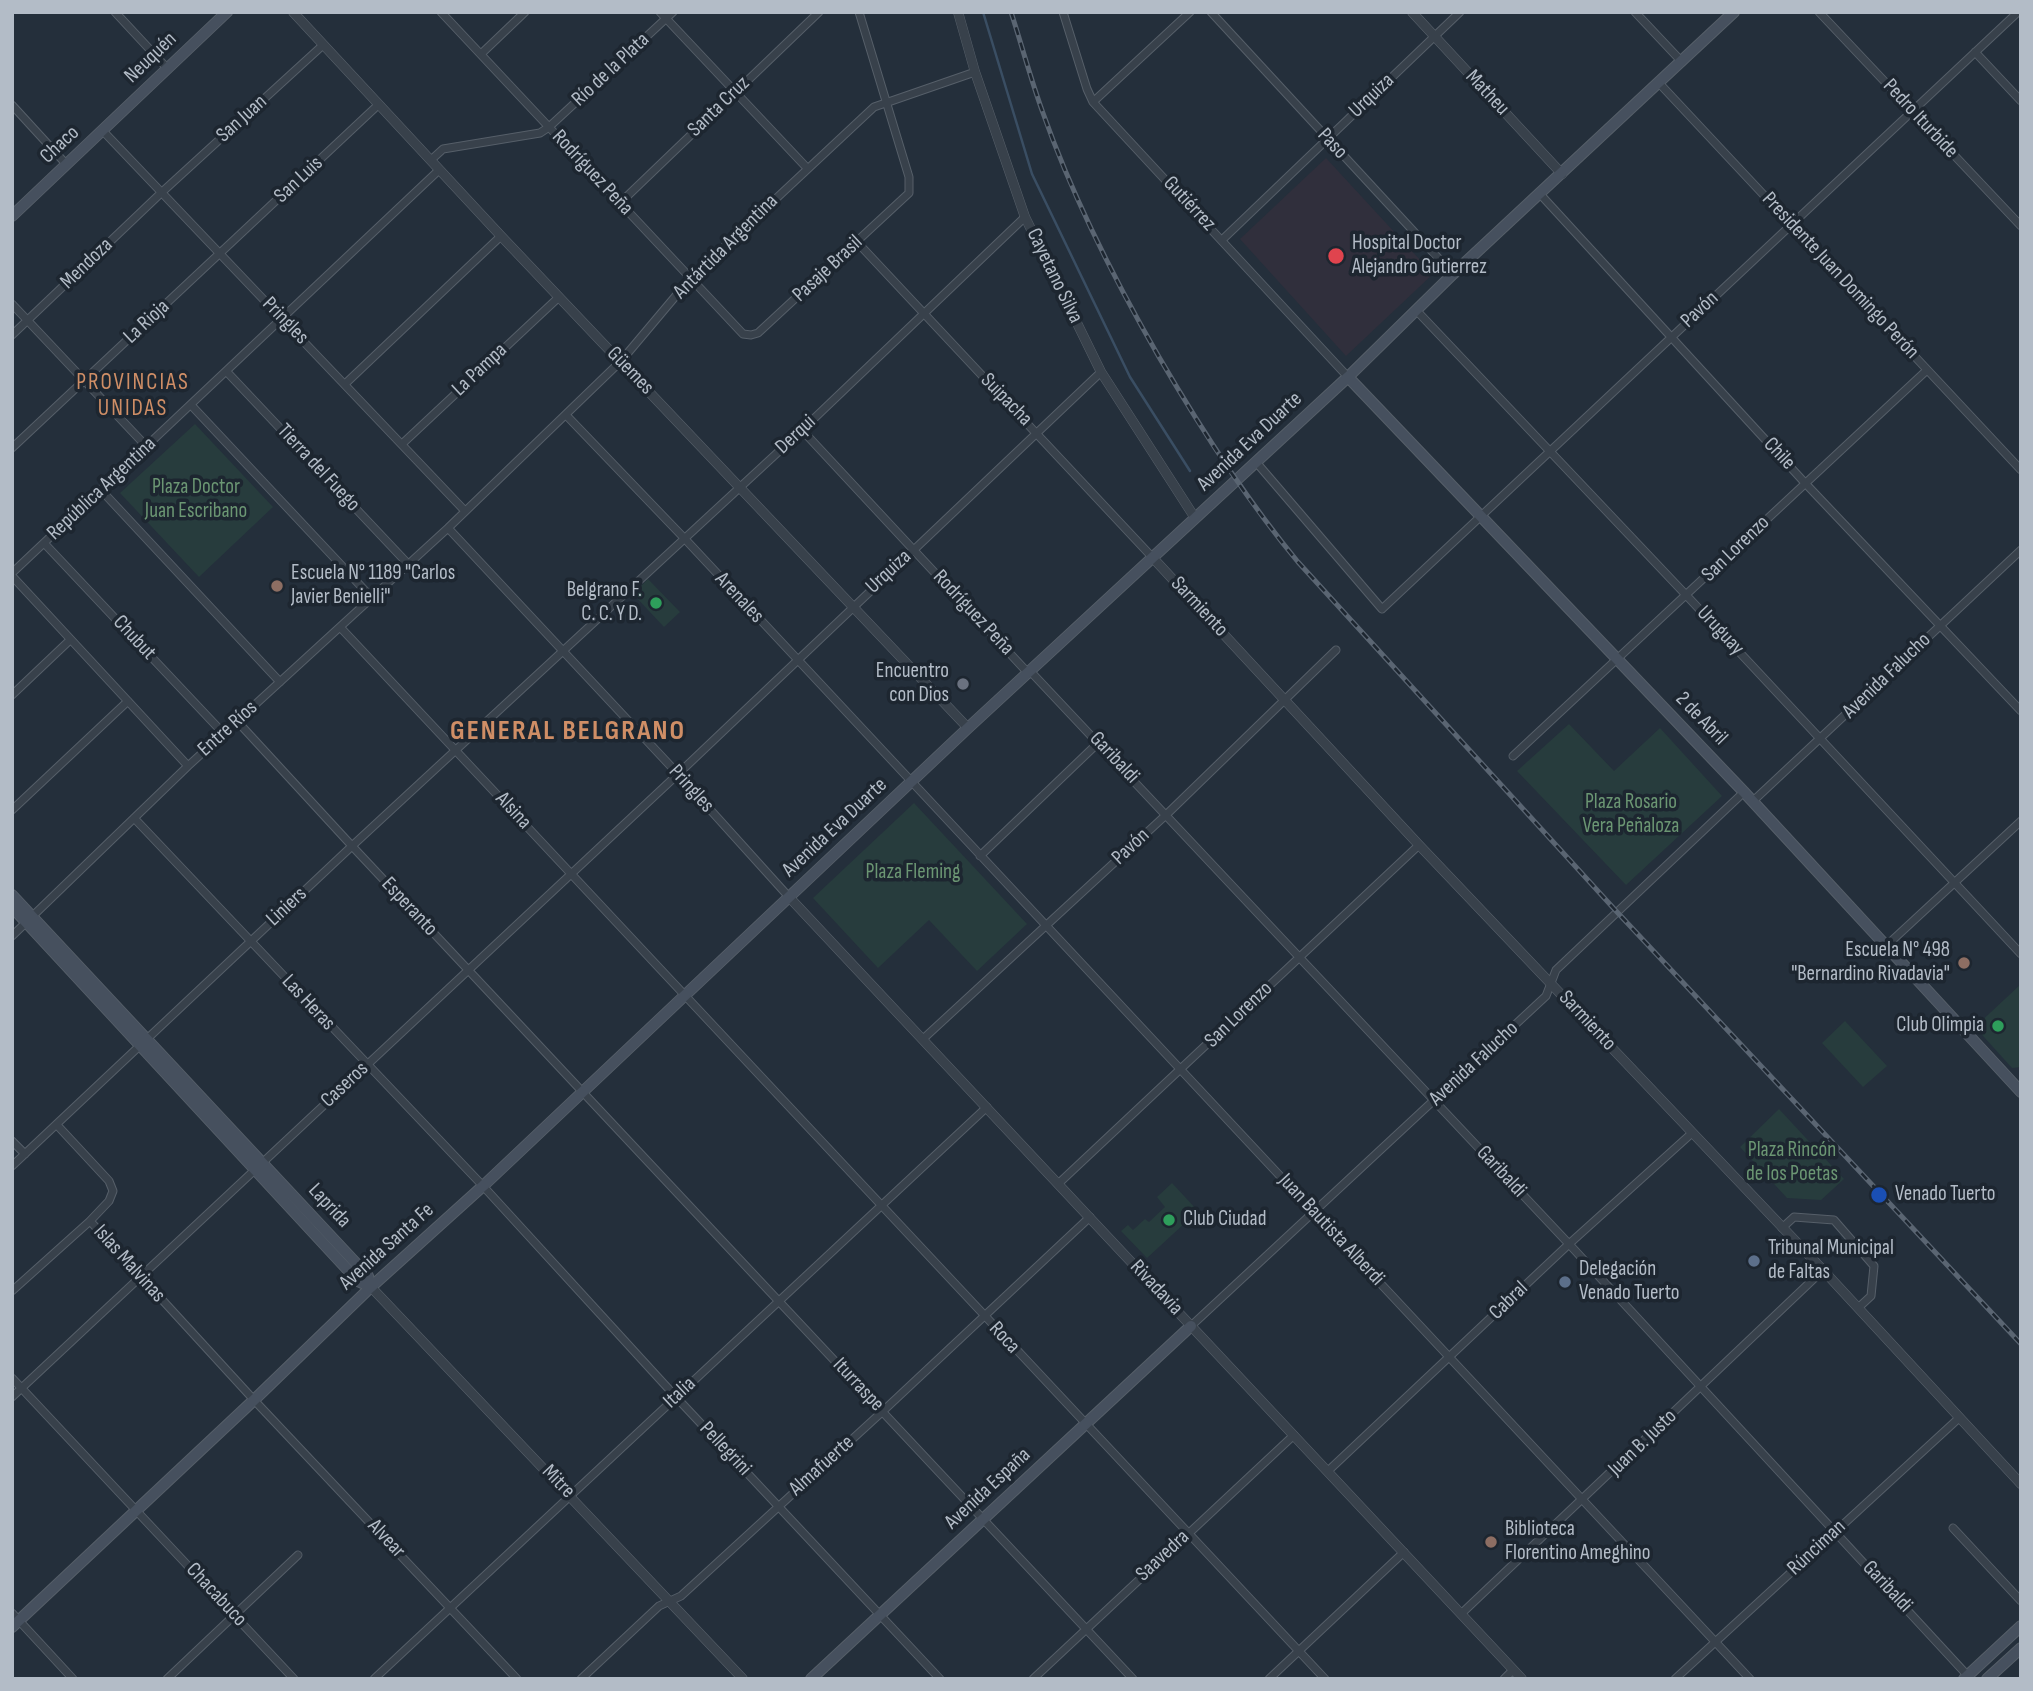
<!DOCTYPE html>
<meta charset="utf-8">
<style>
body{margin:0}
#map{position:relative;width:2033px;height:1691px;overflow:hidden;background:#242f3b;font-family:"Sofia Sans Condensed",sans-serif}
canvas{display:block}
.frame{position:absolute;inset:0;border:14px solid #b3bcc7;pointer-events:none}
</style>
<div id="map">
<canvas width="2033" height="1691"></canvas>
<div class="frame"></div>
</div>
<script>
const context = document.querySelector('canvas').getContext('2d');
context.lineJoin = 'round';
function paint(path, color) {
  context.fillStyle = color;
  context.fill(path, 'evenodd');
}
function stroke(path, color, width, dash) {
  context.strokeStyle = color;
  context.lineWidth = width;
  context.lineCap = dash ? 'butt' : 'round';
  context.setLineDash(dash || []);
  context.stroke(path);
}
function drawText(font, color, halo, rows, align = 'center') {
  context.font = font + ' "Sofia Sans Condensed",sans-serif';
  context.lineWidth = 7;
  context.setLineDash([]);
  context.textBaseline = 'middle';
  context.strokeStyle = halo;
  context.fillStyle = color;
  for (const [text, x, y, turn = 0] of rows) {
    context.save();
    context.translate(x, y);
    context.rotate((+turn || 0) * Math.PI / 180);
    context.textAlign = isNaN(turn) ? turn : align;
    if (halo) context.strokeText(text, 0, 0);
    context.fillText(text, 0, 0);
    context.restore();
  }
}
const medical = new Path2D(`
 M1326 158 1433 274 1346 356 1240 239Z`);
const green = new Path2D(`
 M195 424 273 507 199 577 120 493Z
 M648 579 680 612 664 627 633 594Z
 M1569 724 1614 771 1660 728 1722 796 1626 885 1517 771Z
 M914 803 1027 924 977 971 929 920 878 968 813 898Z
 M2021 984V1067L2012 1068 1975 1027Z
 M1845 1021 1887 1066 1863 1087 1822 1043Z
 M1779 1109 1844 1179 1821 1200 1787 1198 1740 1147Z
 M1172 1183 1198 1211 1147 1258 1121 1231 1128 1225 1133 1230 1145 1219 1149 1222 1165 1207 1157 1197Z`);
const stream = new Path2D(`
 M983 12 1032 174 1130 377 1190 471`);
const minor = new Path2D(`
 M115 12 167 68
 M441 12 743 334 751 335 758 333 909 193V177L859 12
 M660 12 807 168
 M1063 12 1087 89 1093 102 1348 377
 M1211 12 1453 274
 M1635 12 1682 62
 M1819 12 2021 226
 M1975 52 2021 101
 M481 54 525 12
 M1659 83 2021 470
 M1093 102 1190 12
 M12 105 67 165
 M103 131 465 511
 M431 160 443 149 540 133 549 127 673 12
 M1540 194 1805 483 2021 711
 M620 203 819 12
 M1223 239 1460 12
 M857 242 1153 558
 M12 304 147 447
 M1416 310 1687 596 2021 954
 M12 335 161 193 323 45
 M227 372 409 565
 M345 384 501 236
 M191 405 372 598
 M566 415 685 539 1750 1679
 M802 430 1029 674
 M402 444 559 297
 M12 448 378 105
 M1256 462 1382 609 2018 12
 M101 490 280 682
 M448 528 678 774 789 897
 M44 543 223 733
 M12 573 439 170
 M12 576 188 766
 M340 627 1325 1679
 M1031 672 1569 1244 1969 1677
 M12 695 70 640
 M237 721 352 846 1133 1679
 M1513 756 1927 370
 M1752 802 2021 550
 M12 810 128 701
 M134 818 483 1186 676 1397 940 1679
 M980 856 1099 742
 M12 936 188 766 448 528 621 361 690 279 874 107 975 72
 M1885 947 2021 821
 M923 1039 1167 814 1336 650
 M57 1125 109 1181 113 1191 109 1201 90 1221 254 1400 517 1679
 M12 1141 25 1154
 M12 1166 352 846 802 430 1025 217
 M1058 1184 1419 845
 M1782 1228 1794 1217 1834 1220 1874 1266 1871 1296 1858 1308
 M12 1291 90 1221
 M1191 1326 1546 996 1556 970 1744 792
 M12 1378 294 1679
 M12 1397 678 774 1101 372
 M1328 1471 1569 1244 1692 1133
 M1953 1528 2021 1601
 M12 1613 73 1679
 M1462 1613 1823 1270
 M167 1679 298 1555
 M374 1679 987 1107
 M581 1679 659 1606 681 1596 883 1411 1090 1217
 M1033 1679 1294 1435
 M1269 1679 1404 1552
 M1504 1679 1513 1670
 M1675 1679 1959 1418`);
const tertiary = new Path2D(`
 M293 12 501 236 968 728
 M958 12 975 72 1025 217 1101 372 1195 518
 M1412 12 1562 174
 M1153 558 1419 845 1823 1270 2021 1484
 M789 897 1522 1679
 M371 1287 743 1679`);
const secondary = new Path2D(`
 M12 216 227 12
 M1348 377 1744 792 2021 1092
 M12 895 368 1276 371 1287
 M12 907 358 1281 371 1287
 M12 1627 254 1400 371 1287 483 1186 968 728 1348 377 1453 274 1734 12
 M811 1679 1191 1326
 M1964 1679 2021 1626
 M1987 1679 2021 1648`);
const rail = new Path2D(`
 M1011 12C1022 46 1031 80 1043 113 1073 198 1114 279 1159 357 1201 429 1245 498 1298 562L1617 912 2021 1344`);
const markers = [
 [1336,256,9,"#e0444e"],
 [277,586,7,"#8d6e63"],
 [656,603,7,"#2e9e5b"],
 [963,684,7,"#6b7280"],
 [1964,963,7,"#8d6e63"],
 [1998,1026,7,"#2e9e5b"],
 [1879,1195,9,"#1a4fb4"],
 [1169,1220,7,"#2e9e5b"],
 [1754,1261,7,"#5c6f8a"],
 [1565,1282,7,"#5c6f8a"],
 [1491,1542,7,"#8d6e63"]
];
const streetNames = [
 ["Neuquén",151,58,-44],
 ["Río de la Plata",611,70,-43],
 ["Matheu",1487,93,47],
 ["Urquiza",1372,96,-44],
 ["Santa Cruz",719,107,-44],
 ["San Juan",242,119,-42],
 ["Pedro Iturbide",1920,119,47],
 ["Paso",1332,144,47],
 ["Chaco",60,145,-43],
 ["Rodríguez Peña",592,173,47],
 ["San Luis",299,180,-43],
 ["Gutiérrez",1189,204,47],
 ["Antártida Argentina",726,247,-45],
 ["Mendoza",87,264,-44],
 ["Pasaje Brasil",828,269,-43],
 ["Cayetano Silva",1054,276,64],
 ["Presidente Juan Domingo Perón",1840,276,47],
 ["Pavón",1700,310,-43],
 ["Pringles",285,321,46],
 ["La Rioja",147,322,-43],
 ["La Pampa",480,370,-43],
 ["Güemes",630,371,46],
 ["Suipacha",1006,400,46],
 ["Derqui",796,435,-43],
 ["Avenida Eva Duarte",1250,442,-43],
 ["Chile",1779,454,47],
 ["Tierra del Fuego",318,468,47],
 ["República Argentina",102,489,-43],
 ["San Lorenzo",1736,549,-44],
 ["Urquiza",889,572,-43],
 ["Arenales",739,598,47],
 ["Sarmiento",1199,607,47],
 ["Rodríguez Peña",973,613,47],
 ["Uruguay",1720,631,47],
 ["Chubut",134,638,47],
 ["Avenida Falucho",1887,676,-44],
 ["2 de Abril",1701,719,46],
 ["Entre Ríos",228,729,-42],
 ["Garibaldi",1114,758,47],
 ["Pringles",691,789,48],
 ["Alsina",513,811,47],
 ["Avenida Eva Duarte",835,828,-43],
 ["Pavón",1131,847,-43],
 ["Liniers",287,907,-43],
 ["Esperanto",409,907,47],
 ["Las Heras",308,1003,47],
 ["San Lorenzo",1239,1015,-44],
 ["Sarmiento",1587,1021,47],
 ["Avenida Falucho",1474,1064,-43],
 ["Caseros",345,1085,-43],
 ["Garibaldi",1501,1172,47],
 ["Laprida",329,1206,47],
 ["Juan Bautista Alberdi",1331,1230,47],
 ["Avenida Santa Fe",387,1247,-42],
 ["Islas Malvinas",129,1264,48],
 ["Rivadavia",1156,1288,47],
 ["Cabral",1509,1301,-44],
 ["Roca",1004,1338,47],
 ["Iturraspe",858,1385,47],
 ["Italia",680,1393,-43],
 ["Juan B. Justo",1643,1443,-44],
 ["Pellegrini",725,1449,47],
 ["Almafuerte",822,1466,-42],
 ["Mitre",558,1482,46],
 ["Avenida España",988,1489,-43],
 ["Alvear",386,1539,47],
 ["Rúnciman",1817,1548,-43],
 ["Saavedra",1163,1556,-43],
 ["Garibaldi",1887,1587,47],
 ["Chacabuco",216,1595,47]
];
const poiNames = [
 ["Hospital Doctor",1352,244],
 ["Alejandro Gutierrez",1352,268],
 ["Escuela N° 1189 \"Carlos",291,574],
 ["Javier Benielli\"",291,598],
 ["Belgrano F.",642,591,"right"],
 ["C. C. Y D.",642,615,"right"],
 ["Encuentro",949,672,"right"],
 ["con Dios",949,696,"right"],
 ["Escuela N° 498",1950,951,"right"],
 ["\"Bernardino Rivadavia\"",1950,975,"right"],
 ["Club Olimpia",1984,1026,"right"],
 ["Venado Tuerto",1895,1195],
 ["Club Ciudad",1183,1220],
 ["Tribunal Municipal",1768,1249],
 ["de Faltas",1768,1273],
 ["Delegación",1579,1270],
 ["Venado Tuerto",1579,1294],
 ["Biblioteca",1505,1530],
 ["Florentino Ameghino",1505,1554]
];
const parkNames = [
 ["Plaza Doctor",196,488],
 ["Juan Escribano",196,512],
 ["Plaza Rosario",1631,803],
 ["Vera Peñaloza",1631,827],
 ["Plaza Fleming",913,873],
 ["Plaza Rincón",1792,1151],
 ["de los Poetas",1792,1175]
];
const neighbourhoodNames = [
 ["PROVINCIAS",133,383],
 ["UNIDAS",133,409]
];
const districtNames = [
 ["GENERAL BELGRANO",568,732]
];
paint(medical, '#302f3c');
paint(green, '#273c3d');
stroke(stream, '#3a4e63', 2.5);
stroke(minor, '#565f69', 9);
stroke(tertiary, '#565f69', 10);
stroke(secondary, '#565f69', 12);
stroke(minor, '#38414b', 7);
stroke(tertiary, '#38414b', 9);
stroke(secondary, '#46505e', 10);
stroke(rail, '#5a6572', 5);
stroke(rail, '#1d2630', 2.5, [8]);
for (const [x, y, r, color] of markers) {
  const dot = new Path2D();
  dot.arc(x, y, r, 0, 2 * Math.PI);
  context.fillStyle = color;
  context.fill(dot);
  stroke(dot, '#1d2630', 2.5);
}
drawText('21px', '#b3bcc7', '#1d2630', streetNames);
drawText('21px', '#b3bcc7', '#1d2630', poiNames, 'left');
drawText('21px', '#6b9673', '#1d2630', parkNames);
context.letterSpacing = '2px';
drawText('23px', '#cf8e66', '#1d2630', neighbourhoodNames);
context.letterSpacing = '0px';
context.letterSpacing = '2px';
drawText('bold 28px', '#cf8e66', '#1d2630', districtNames);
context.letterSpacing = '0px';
</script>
